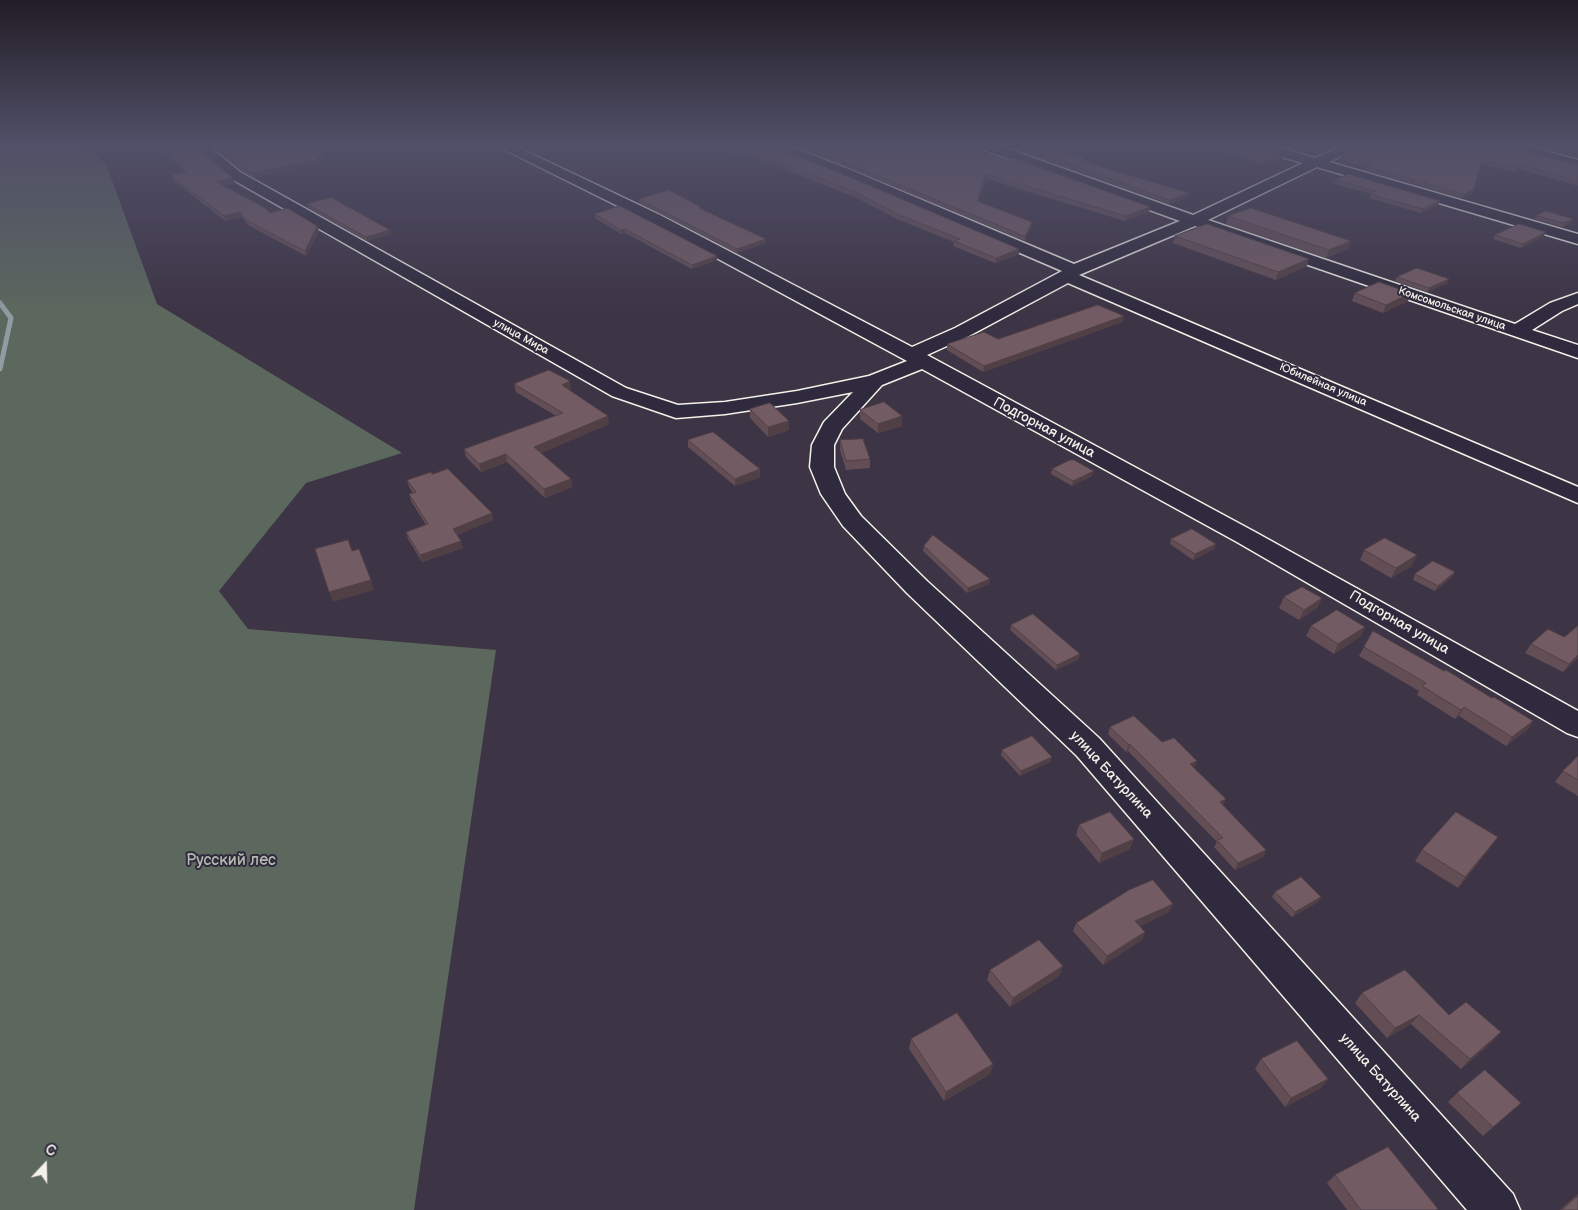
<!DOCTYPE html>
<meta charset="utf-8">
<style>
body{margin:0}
#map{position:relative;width:1578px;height:1210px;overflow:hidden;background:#3d3445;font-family:"Balsamiq Sans",sans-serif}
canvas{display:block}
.north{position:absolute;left:20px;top:1140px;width:50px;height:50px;-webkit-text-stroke:4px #2f2a3d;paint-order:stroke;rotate:21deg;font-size:14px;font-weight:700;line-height:20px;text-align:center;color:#f4f1e8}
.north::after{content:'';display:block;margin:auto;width:18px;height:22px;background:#f4f1e8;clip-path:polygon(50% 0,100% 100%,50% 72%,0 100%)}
</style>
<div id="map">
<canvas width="1578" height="1210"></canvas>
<div class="north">С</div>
</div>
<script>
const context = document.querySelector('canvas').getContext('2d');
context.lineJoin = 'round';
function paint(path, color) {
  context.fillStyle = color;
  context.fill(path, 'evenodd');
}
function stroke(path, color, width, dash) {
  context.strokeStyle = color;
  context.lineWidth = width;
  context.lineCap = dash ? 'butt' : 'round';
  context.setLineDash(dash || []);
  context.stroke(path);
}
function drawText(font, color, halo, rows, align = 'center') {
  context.font = font + ' "Balsamiq Sans",sans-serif';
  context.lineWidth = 4;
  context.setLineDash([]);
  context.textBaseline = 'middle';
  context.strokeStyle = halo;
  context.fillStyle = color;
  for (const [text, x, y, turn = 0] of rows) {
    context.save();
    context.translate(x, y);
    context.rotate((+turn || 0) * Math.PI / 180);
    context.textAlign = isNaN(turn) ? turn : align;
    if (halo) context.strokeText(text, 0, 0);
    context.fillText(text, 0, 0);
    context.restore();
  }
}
const green = new Path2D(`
 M0 146H85L106 164 157 304 402 453 306 483 219 591 248 629 496 650 414 1210H0Z`);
const stream = new Path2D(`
 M0 303 11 318 0 369`);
const minor = new Path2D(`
 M194 146H209L240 172 626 388 678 405 725 402 797 391 869 376 907 361 648 221 497 146H515L660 215 912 347 955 328 1062 271 841 176 771 149 770 146H789L851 170 1074 264 1180 221 981 149 980 146H1000L1193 215 1303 163 1253 149 1252 146H1274L1315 158 1343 146H1362L1329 162 1578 234V244L1317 167 1208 220 1515 324 1550 303 1578 293V304L1562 311 1532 330 1578 345V358L1195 226 1079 275 1578 487V503L1068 283 969 336 927 355 1255 532 1578 711V737L1567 733 1237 542 922 369 882 385 842 429 834 445V467L845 494 861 516 927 581 1099 738 1513 1194 1520 1210H1467L1077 756 907 593 843 526 821 494 810 467 812 445 824 422 853 392 797 403 725 414 676 418 612 396 230 178Z
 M1502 146H1526L1578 160V168L1503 149Z`);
const wall = new Path2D(`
 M167 146H195L235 183 223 186 270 213 317 226 319 231 306 256 248 225 242 217 225 221 173 180 171 175 185 172 167 155 166 151 170 150Z
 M212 146H254L261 152 321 146 325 160 319 162 320 164 254 178 241 170Z
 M716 146H771L1019 254 995 263 953 246 954 242 897 219 855 197 741 153 737 154Z
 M795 146H965L1150 207 1149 212 1125 221 986 179 978 201 1031 227 1025 241Z
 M1017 146H1049L1086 158 1085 162 1188 197 1169 204 1017 150Z
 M1205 146H1253L1282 159 1262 165Z
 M1282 146H1337L1321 153 1311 150 1303 153Z
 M1359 146 1578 165V186L1520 169 1515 172 1481 164 1472 193 1462 198 1364 170 1365 167 1339 159 1341 155Z
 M1535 146H1578V158Z
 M1336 180 1440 201 1438 205 1421 213 1369 198 1371 194 1334 184Z
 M333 197 334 199 390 230 391 234 367 241 308 208 307 204Z
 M639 199 701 209 766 239V243L737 253 639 203Z
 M595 214 717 256V260L692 269 625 233 621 234 595 218Z
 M1228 216 1351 241 1348 249 1326 258 1226 224Z
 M1536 216 1571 223 1562 227 1535 219Z
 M1495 235 1544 236 1521 248 1493 239Z
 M1175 236 1307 266 1276 280 1173 243Z
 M1397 277 1449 279 1447 283 1427 292 1395 281Z
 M1355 293 1408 301 1383 313 1352 301Z
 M1124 316 1122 322 983 372 947 350V344L998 339Z
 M514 384 571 389 569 390 609 424 541 453 571 479 572 487 545 498 507 462 481 472 466 457 464 449 556 416 516 392Z
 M750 409 789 430 768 437 750 418Z
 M860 410 902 416V426L878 433 860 419Z
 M688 440 760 469V477L735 486 688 447Z
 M840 440 870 459V468L846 470 840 450Z
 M1052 469 1092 476 1072 486 1051 474Z
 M432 474 492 513 493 520 457 535 463 548 422 562 408 539 406 532 426 525 411 501 409 494 413 493 409 487 407 480Z
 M1171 539 1216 544 1214 549 1193 560 1170 544Z
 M924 546 990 579 989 584 967 593 923 551Z
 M1364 550 1412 566 1391 578 1360 560Z
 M1455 572 1452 577 1435 591 1413 580 1415 574Z
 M1284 597 1322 598 1317 608 1299 620 1279 608Z
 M1011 625 1079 659 1056 670 1010 630Z
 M1311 626 1365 627 1360 637 1334 654 1306 636Z
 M1578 626V658L1563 672 1525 653 1531 644 1564 637Z
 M1364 647 1492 698 1533 721 1527 730 1506 746 1459 716 1455 719 1417 695 1419 691 1359 656Z
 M1110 727 1162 742 1194 768 1223 806 1266 850 1263 857 1235 870 1214 847 1217 842 1128 751 1126 752 1108 734Z
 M1002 750 1052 757 1050 762 1020 776 1001 755Z
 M1578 756V796L1555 782 1563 771Z
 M1079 825 1130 849 1099 863 1076 835Z
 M1490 848 1458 888 1415 861 1422 850Z
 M1275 892 1318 902 1292 917 1272 897Z
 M1173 904 1169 912 1140 926 1145 932 1142 940 1103 965 1073 931 1076 923Z
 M1063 966 1059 976 1010 1007 987 980 990 970Z
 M1362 993 1449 1015 1492 1042 1461 1069 1411 1024 1387 1038 1355 1003Z
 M911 1039 993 1064 990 1074 944 1101 909 1049Z
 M1261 1059 1328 1079 1321 1088 1285 1107 1255 1069Z
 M1457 1093 1521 1103 1483 1136 1448 1102Z
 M1335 1175 1436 1210H1347L1327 1183Z
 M1578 1194V1210H1560Z`);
const shadedWall = new Path2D(`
 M321 146 325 160 319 162 320 164 254 178 253 173 316 158Z
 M1312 146 1311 150 1303 153 1305 149Z
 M1329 146H1337L1321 153 1322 149Z
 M741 149V153L737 154V150Z
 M1283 155 1282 159 1262 165 1264 161Z
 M1086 158 1085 162 1079 160Z
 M1522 165 1520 169 1515 172 1517 168Z
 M986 174V179L977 206V201Z
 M233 178 235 183 218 187 217 182Z
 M1474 189 1472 193 1462 198 1464 194Z
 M1189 193 1188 197 1169 204 1170 200Z
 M1440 201 1438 205 1421 213 1423 209Z
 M1150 207 1149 212 1125 221 1126 216Z
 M240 212 242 217 225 221 224 216Z
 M1573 219 1571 223 1562 227 1564 223Z
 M1032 222 1031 227 1025 241V236Z
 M317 226 319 231 306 256 305 251Z
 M625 229V233L621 234V230Z
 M390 230 391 234 367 241 366 237Z
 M1546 232 1544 236 1521 248 1523 244Z
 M766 239V243L737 253V249Z
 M1351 241 1348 249 1326 258 1329 250Z
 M1019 249V254L995 263 996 258Z
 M717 256V260L692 269V265Z
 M1309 259 1307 266 1276 280 1278 272Z
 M1449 279 1447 283 1427 292 1429 288Z
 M1411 293 1408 301 1383 313 1386 305Z
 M1124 316 1122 322 983 372 984 366Z
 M570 381 571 389 563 392 562 385Z
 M608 416 609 424 536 455 534 447Z
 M902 416V426L878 433V424Z
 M789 421V430L768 437V427Z
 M506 454 507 462 481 472 479 464Z
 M760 469V477L735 486V479Z
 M1094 471 1092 476 1072 486 1073 481Z
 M571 479 572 487 545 498 544 489Z
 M492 513 493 520 455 536 453 529Z
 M461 541 463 548 422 562 420 555Z
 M1216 544 1214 549 1193 560 1195 554Z
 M1417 555 1412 566 1391 578 1396 568Z
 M1455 572 1452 577 1435 591 1438 586Z
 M990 579 989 584 967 593 968 588Z
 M371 580 374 590 333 602 329 592Z
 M1322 598 1317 608 1299 620 1304 610Z
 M1365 627 1360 637 1334 654 1338 644Z
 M1080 654 1079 659 1056 670 1057 665Z
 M1578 655V658L1563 672 1569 664Z
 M1464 707 1459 716 1455 719 1461 710Z
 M1533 721 1527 730 1506 746 1512 737Z
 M1130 744 1128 751 1126 752 1129 745Z
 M1052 757 1050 762 1020 776 1021 771Z
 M1197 761 1194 768 1190 764Z
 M1226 799 1223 806 1220 802Z
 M1498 837 1490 848 1458 888 1465 877Z
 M1134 839 1130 849 1099 863 1102 853Z
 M1266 850 1263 857 1235 870 1238 863Z
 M1321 897 1318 902 1292 917 1295 912Z
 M1173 904 1169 912 1132 930 1135 921Z
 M1145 932 1142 940 1103 965 1107 956Z
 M1063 966 1059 976 1010 1007 1013 998Z
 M1419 1015 1411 1024 1387 1038 1395 1028Z
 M1501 1032 1492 1042 1461 1069 1470 1059Z
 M993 1064 990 1074 944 1101 946 1092Z
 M1328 1079 1321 1088 1285 1107 1291 1098Z`);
const building = new Path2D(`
 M169 146H195L233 178 217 182 265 208 270 213 287 208 317 226 305 251 246 220 240 212 224 216 171 175 187 172 166 151 172 149Z
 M216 146H254L261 152 285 146H321L323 156 316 158 319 160 253 173 240 166Z
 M728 146H771L840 173 1019 249 996 258 954 241 960 239 897 214 856 192 741 149 737 150Z
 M806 146H965L1012 162 1013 158 1150 207 1126 216 986 174 977 201 1032 222 1025 236Z
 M1020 146H1049L1086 158 1079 160 1189 193 1170 200Z
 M1218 146H1253L1283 155 1264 161Z
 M1297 146H1312L1305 149Z
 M1312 146H1329L1322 149Z
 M1359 146H1506L1578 165V181L1522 165 1517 168 1482 160 1474 189 1464 194 1365 166 1370 164 1341 155Z
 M1551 146H1578V154Z
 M1348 174 1440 201 1423 209 1370 194 1376 191 1336 180Z
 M669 190 701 207 699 208 766 239 737 249 639 199Z
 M333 197 332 198 390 230 366 237 307 204Z
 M620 206 717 256 692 265 625 229 621 230 595 214Z
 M1251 208 1351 241 1329 250 1228 216Z
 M1546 211 1573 219 1564 223 1536 216Z
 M1207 224 1309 259 1278 272 1175 236Z
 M1519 224 1546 232 1523 244 1495 235Z
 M1417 268 1449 279 1429 288 1397 277Z
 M1379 282 1411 293 1386 305 1355 293Z
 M1098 305 1124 316 984 366 947 344 984 332 998 339Z
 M549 370 570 381 562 385 608 416 534 447 571 479 544 489 506 454 479 464 464 449 563 413 514 384Z
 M884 402 902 416 878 424 860 410Z
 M770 403 789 421 768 427 750 409Z
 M713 432 760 469 735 479 688 440Z
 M863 439 870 459 846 461 840 440Z
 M1070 460H1074L1094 471 1073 481 1052 469Z
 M448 469 492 513 453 529 461 541 420 555 406 532 428 524 409 494 416 492 407 480 431 472 432 474Z
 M1192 529 1216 544 1195 554 1171 539Z
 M933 535 990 579 968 588 924 546Z
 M1385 538 1417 555 1396 568 1364 550Z
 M348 540 352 551 359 549 371 580 329 592 315 549Z
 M1433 561 1455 572 1438 586 1415 574Z
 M1302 587 1322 598 1304 610 1284 597Z
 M1337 610 1365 627 1338 644 1311 626Z
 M1033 614 1080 654 1057 665 1011 625Z
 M1578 626V655L1569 664 1531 644 1548 629 1564 637Z
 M1373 631 1444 671 1446 670 1492 698 1494 697 1533 721 1512 737 1464 707 1461 710 1422 686 1426 683 1364 647Z
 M1134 716 1162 742 1174 738 1197 761 1190 764 1226 799 1220 802 1266 850 1238 863 1217 840 1223 838 1130 744 1129 745 1110 727Z
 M1032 736 1052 757 1021 771 1002 750Z
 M1578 756V780L1563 771Z
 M1110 812 1134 839 1102 853 1079 825Z
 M1456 812 1498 837 1465 877 1422 850Z
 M1301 877 1321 897 1295 912 1275 892Z
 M1153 880 1173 904 1135 921 1145 932 1107 956 1076 923 1129 890Z
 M1039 940 1063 966 1013 998 990 970Z
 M1405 970 1449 1015 1466 1002 1501 1032 1470 1059 1419 1015 1395 1028 1362 993Z
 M957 1013 993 1064 946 1092 911 1039Z
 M1297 1041 1328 1079 1291 1098 1261 1059Z
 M1485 1070 1521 1103 1493 1127 1457 1093Z
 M1388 1147 1438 1209 1435 1210H1361L1335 1175Z
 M1578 1196V1210H1562Z`);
const farStreetnames = [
 ["Комсомольская улица",1452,309,19],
 ["улица Мира",521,337,29],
 ["Юбилейная улица",1323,385,23]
];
const streetNames = [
 ["Подгорная улица",1044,428,28],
 ["Подгорная улица",1399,623,30],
 ["улица Батурлина",1111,775,47],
 ["улица Батурлина",1380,1078,48]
];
const nearParknames = [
 ["Русский лес",231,861]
];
paint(green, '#5c685d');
stroke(stream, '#8f9da3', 5);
stroke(minor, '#f4f1e8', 3);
paint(minor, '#2f2a3d');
paint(wall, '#634e56');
paint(shadedWall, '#504046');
paint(building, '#735b64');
stroke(building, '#504046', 1);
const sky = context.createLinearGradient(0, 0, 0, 316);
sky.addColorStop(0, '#221d26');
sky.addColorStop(0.46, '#515068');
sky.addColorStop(1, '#51506800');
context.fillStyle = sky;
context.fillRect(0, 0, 1578, 316);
drawText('11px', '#f4f1e8', '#2f2a3d', farStreetnames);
drawText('14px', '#f4f1e8', '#2f2a3d', streetNames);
drawText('16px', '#b7bab0', '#2f2a3d', nearParknames);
</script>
